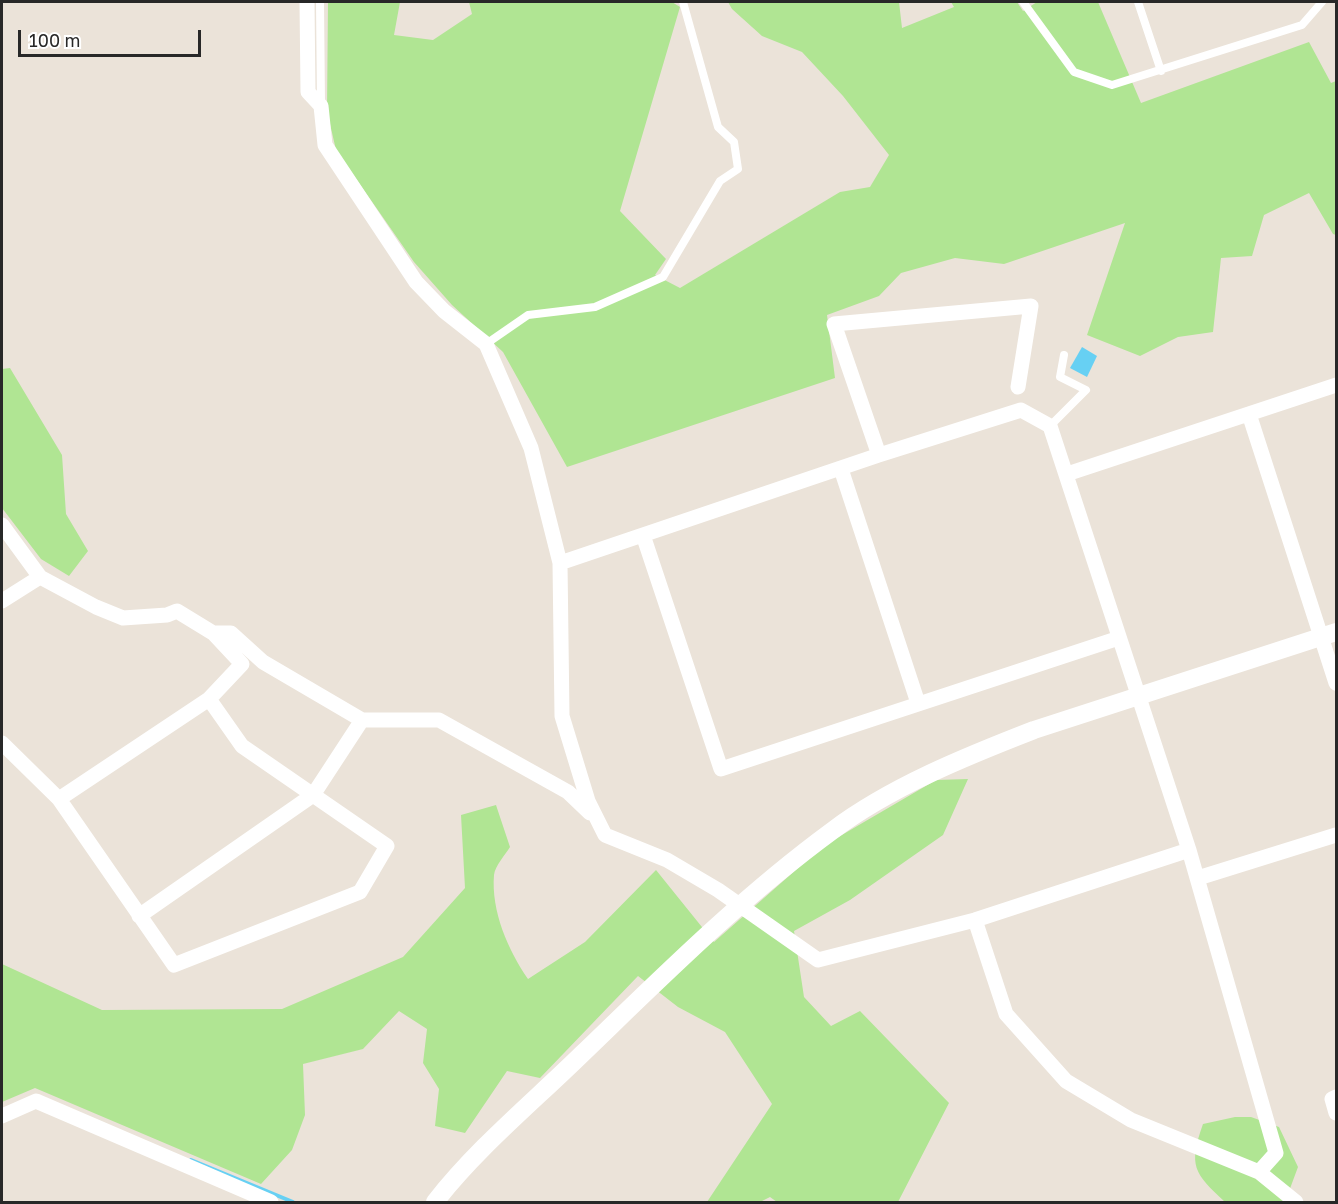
<!DOCTYPE html>
<style>
body{margin:0}
#map{position:relative;width:1338px;height:1204px;overflow:hidden;background:#ebe3d9;font-family:"Golos Text",sans-serif}
canvas{display:block}
.frame{position:absolute;inset:0;border:3px solid #282828;pointer-events:none}
.scale{position:absolute;left:18px;top:30px;width:183px;height:27px;box-sizing:border-box;border:3px solid #282828;border-top:0;padding-left:8px;font-size:18px;line-height:21px;white-space:nowrap;color:#282828;-webkit-text-stroke:4px #fff;paint-order:stroke}
</style>
<div id="map">
<canvas width="1338" height="1204"></canvas>
<div class="frame"></div>
<div class="scale">100 m</div>
</div>
<script>
const context = document.querySelector('canvas').getContext('2d');
context.lineJoin = 'round';
function paint(path, color) {
  context.fillStyle = color;
  context.fill(path, 'evenodd');
}
function stroke(path, color, width, dash) {
  context.strokeStyle = color;
  context.lineWidth = width;
  context.lineCap = dash ? 'butt' : 'round';
  context.setLineDash(dash || []);
  context.stroke(path);
}
const green = new Path2D(`
 M328 2H400L394 35 433 40 472 14 469 2H672L680 7 620 211 666 259 655 275 680 288 840 192 870 187 889 155 843 96 802 52 762 36 732 9 728 2H899L902 28 954 7 951 2H1017L1023 11 1037 2H1098L1141 103 1309 42 1331 83 1336 81V235L1333 234 1309 193 1264 215 1252 256 1221 258 1213 332 1178 337 1140 356 1087 335 1125 223 1004 264 955 258 901 273 879 296 827 315 835 378 567 467 503 352 452 305 414 262 336 150 327 111Z
 M10 368 62 455 66 514 88 551 69 576 41 559 2 508V369Z
 M968 779 943 835 850 900 794 931 804 997 831 1026 860 1011 949 1103 898 1202H777L770 1197 760 1202H707L772 1104 725 1032 678 1007 638 976 540 1078 507 1071 465 1133 435 1126 439 1089 423 1063 427 1029 399 1011 363 1049 303 1064 305 1115 292 1150 261 1184 35 1088 2 1102V964L102 1010 282 1009 403 957 465 888 461 815 496 805 510 847C505 855 495 866 494 875 491 911 508 950 528 979L585 942 656 870 714 942 823 846 936 780Z
 M1235 1117H1251L1279 1127 1298 1167 1285 1202H1225C1194 1173 1188 1166 1203 1124Z`);
const water = new Path2D(`
 M1082 347 1097 356 1087 377 1070 368Z`);
const stream = new Path2D(`
 M191 1160 293 1202`);
const service = new Path2D(`
 M320 2 321 104
 M1023 2 1074 72 1112 85 1302 25 1322 2
 M1138 2 1161 71
 M486 344 528 315 595 307 663 277 720 181 738 169 734 142 718 127 683 2
 M1050 426 1086 390 1060 377 1064 355`);
const minor = new Path2D(`
 M307 2 308 92 321 106 325 145 416 282 444 311 486 344 531 448 560 563 562 716 588 801 605 835 667 860 718 890 818 960 975 920 1189 850
 M1249 414 1336 683
 M879 455 834 324 1031 306 1018 387
 M841 469 918 703
 M1067 474 1336 385
 M2 525 40 577 96 607 123 618 167 615 177 611 213 633 242 664 209 699 59 799
 M643 535 721 769 1119 638
 M560 563 879 455 1021 410 1050 426 1189 850 1276 1153 1259 1172
 M2 601 40 577
 M213 633H231L263 662 362 720H439L568 792 590 813
 M2 743 59 799 174 965 360 892 387 846 242 746 209 699
 M1198 878 1336 835
 M139 916 313 795 362 720
 M975 920 1006 1014 1066 1081 1131 1120 1259 1172 1296 1202
 M1336 1097 1332 1099 1336 1113
 M2 1116 36 1101 271 1202`);
const tertiary = new Path2D(`
 M435 1202C477 1148 533 1102 582 1054 662 977 742 897 832 831 890 787 967 756 1034 730L1336 632`);
paint(green, '#b0e593');
paint(water, '#67d0f3');
stroke(stream, '#67d0f3', 4);
stroke(service, '#fff', 8);
stroke(minor, '#fff', 15);
stroke(tertiary, '#fff', 18);
</script>
